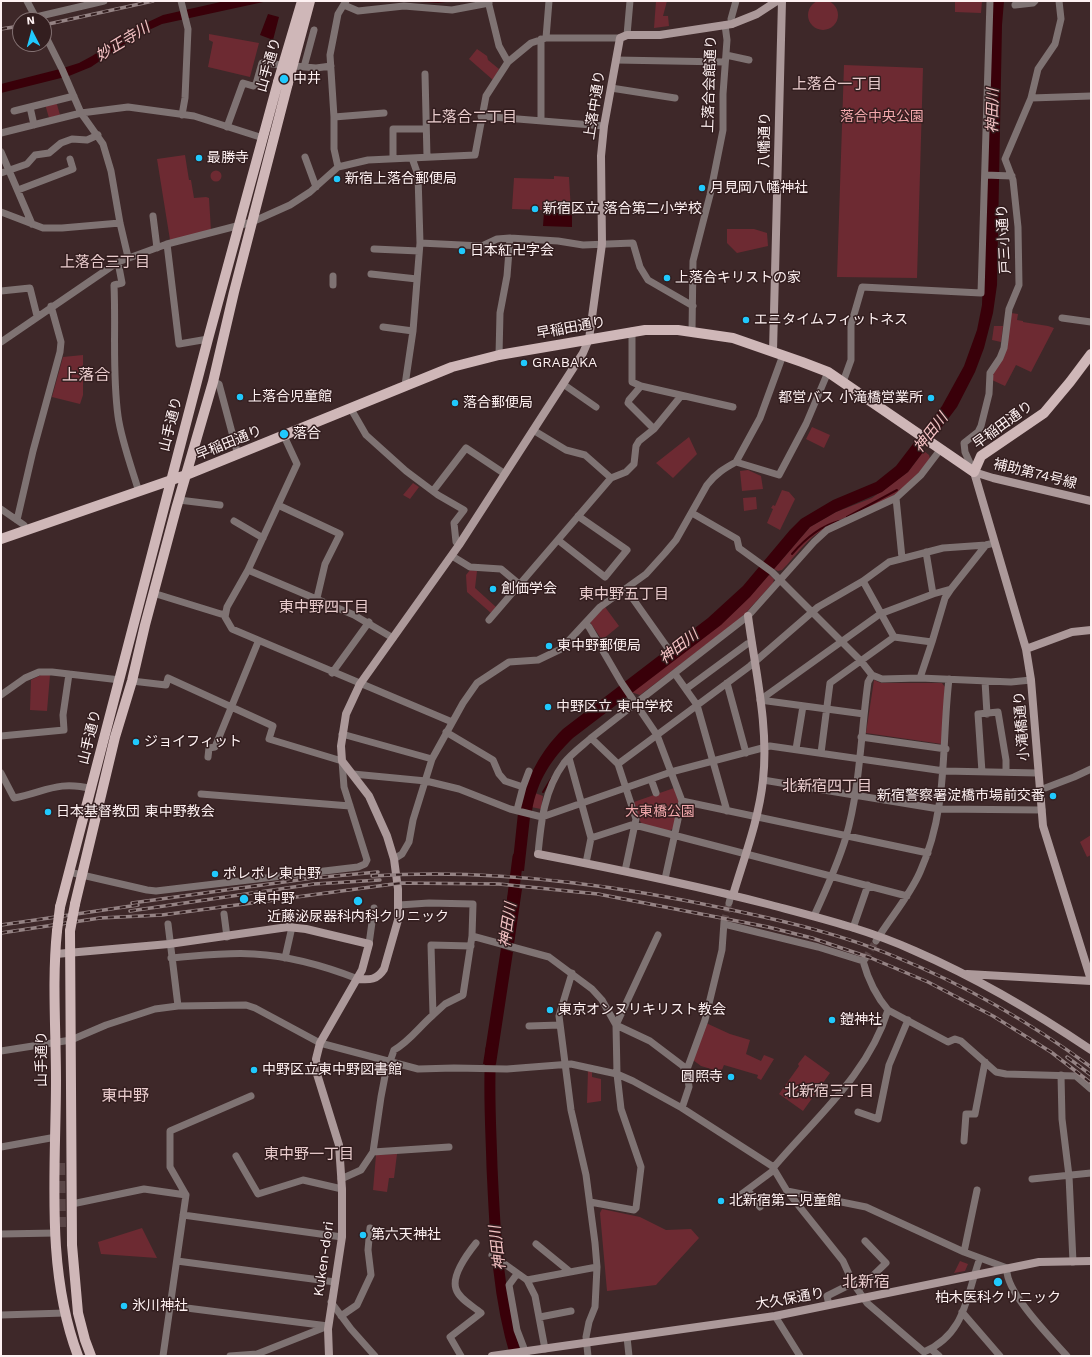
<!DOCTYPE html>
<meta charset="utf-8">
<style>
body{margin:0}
#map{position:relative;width:1092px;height:1357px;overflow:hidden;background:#3e2829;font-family:"Work Sans",sans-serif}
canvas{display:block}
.frame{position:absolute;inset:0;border:2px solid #fef1f2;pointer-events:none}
.north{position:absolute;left:12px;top:12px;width:40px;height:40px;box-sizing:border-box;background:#331e1f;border:1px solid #847273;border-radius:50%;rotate:354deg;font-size:11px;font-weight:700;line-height:16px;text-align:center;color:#fef1f2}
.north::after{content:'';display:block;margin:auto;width:14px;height:18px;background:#20c9fd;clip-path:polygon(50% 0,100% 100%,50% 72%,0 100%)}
</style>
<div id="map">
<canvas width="1092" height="1357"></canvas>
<div class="frame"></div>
<div class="north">N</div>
</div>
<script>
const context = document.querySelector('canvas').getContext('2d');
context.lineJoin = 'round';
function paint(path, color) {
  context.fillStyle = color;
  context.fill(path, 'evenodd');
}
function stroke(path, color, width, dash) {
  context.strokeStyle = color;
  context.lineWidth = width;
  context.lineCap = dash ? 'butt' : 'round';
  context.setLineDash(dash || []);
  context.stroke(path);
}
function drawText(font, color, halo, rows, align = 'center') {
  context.font = font + ' "Work Sans","Noto Sans JP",sans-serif';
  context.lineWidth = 3;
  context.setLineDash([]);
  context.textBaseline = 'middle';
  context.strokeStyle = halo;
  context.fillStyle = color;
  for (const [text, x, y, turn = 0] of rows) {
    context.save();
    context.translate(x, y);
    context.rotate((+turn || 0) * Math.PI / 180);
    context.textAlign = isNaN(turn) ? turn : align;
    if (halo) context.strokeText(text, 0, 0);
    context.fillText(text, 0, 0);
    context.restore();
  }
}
const green = new Path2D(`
 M808 15a15 15 0 1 1 30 0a15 15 0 1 1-30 0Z
 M656 1H667L663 16H668L669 26 654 28Z
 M955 1H982L981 13 955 12Z
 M209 34 259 43 250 77 208 67 213 42 209 40Z
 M477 49 487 56 488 60 499 69 493 80 469 59Z
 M844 65 923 68 917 278 837 277Z
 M56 101 60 115 49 118 45 104Z
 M185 155 189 180H191L194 198 206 197 209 198 211 231 170 240 157 159Z
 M210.5 176a5.5 5.5 0 1 1 11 0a5.5 5.5 0 1 1-11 0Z
 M554 176 569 177 571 211 512 209 514 178 554 179Z
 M727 229H754L767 233 768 246 737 253 727 243Z
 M1011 313 1018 314 1017 320 1023 321V322L1048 326 1054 328 1031 372 1016 365 1005 386 992 380V373L1003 358Z
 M994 326H1003L1001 342 992 340Z
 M83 355V395L80 404 52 397 63 357Z
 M812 427 830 435 824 448 806 439Z
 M689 437 697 454 673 478 656 463Z
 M924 451 929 455 930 459C915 478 898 496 875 506 858 513 840 518 825 528 806 539 796 556 782 570L778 571 774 569 810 527 836 512 872 498 908 472Z
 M748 470 761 476 763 489 742 491 740 471Z
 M413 483 419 487 410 499 403 495Z
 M782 490 789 492 795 499 780 530 767 523 773 509 771 508 773 505 775 506Z
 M756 497 757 509 744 511 743 498Z
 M470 570 477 571 475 588 496 607 491 613 467 592 466 575Z
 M769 575 774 579 773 583 740 619 640 695 631 692C680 655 728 623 769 575Z
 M605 607 619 626 602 640 590 622Z
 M41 675H50L47 711 30 710 31 680Z
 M874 680 881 683H942L945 687 942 744 866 733Z
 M674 788 679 802 674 828 669 831 643 825 640 821 634 802Z
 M535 793 543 796 541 809 531 807Z
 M1091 835V855L1087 857 1080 842Z
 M706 1023 730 1034 750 1040 746 1054 761 1061 764 1055 774 1059 761 1080 757 1078 758 1075 724 1065 721 1072 701 1066 693 1060Z
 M805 1055 830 1073 803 1111 779 1094 799 1066 798 1064Z
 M588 1070 592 1071V1077L601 1079V1101L587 1103Z
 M397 1154 394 1178H389L387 1192 373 1190 376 1155Z
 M602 1209 640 1217 666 1230 691 1229 699 1238 656 1285 607 1291 600 1213Z
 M142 1228 157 1258 101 1254 98 1242Z
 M960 1261 968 1264 965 1271 954 1273Z`);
const water = new Path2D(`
 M225 1H268L162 24 138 35 91 67 69 76 1 93V84L60 69 79 63 92 56 133 29 163 15Z
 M402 1H455L438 3Z
 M993 1H1004L1002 25 997 285 993 313 984 348 975 372 957 407 908 472 882 492 836 512 810 527 750 597 721 625 573 738C551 759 537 781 532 811L519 808C528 776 540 752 563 729L708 618 743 586 790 530 801 519 833 500 876 482 896 466 942 406 964 366 977 330 982 305Z
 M268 14 279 17 273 40 260 35Z
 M544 212 572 214V227L543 226Z
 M518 813 530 817 524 871 512 870Z
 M509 888 522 889 514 944 501 941Z
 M501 948 513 952 496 1064H483Z`);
const pier = new Path2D(`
 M927 426 938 434 924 451 914 444Z`);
const stream = new Path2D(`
 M847 517 897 490
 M792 554C805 539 820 526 839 521
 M543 792 551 779`);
const river = new Path2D(`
 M512 903 518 857
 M491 1049C488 1088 491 1128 492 1167 495 1230 497 1295 516 1356`);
const streetTunnel = new Path2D(`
 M724 922 729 903
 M865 959 876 941`);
const highwayTunnel = new Path2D(`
 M59 1163 60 1227`);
const street = new Path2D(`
 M27 1 37 20
 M181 1 188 29 185 98 182 115
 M488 1 499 46 508 62
 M344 5 358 11 404 6 452 10 489 3
 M1015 5 1033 3 1035 1
 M36 17 104 1
 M732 24 731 19 736 1
 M44 33 62 69 81 113 103 144 111 171 120 223 128 257
 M627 35 630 1
 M546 38 549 1
 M541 39V121
 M726 55 749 60
 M616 60 725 62
 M304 67 314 30
 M425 74 427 157
 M611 88 675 98
 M1031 98 1091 96
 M30 107 34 125
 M14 111 74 96
 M481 116 604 126
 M334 117 384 113
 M227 127 243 83 253 86 256 84 262 63 316 68 331 66
 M1 133 81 113 128 107 194 116 263 138
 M1 152 32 224
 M305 157 316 187
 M393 158V129H426
 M412 158 418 175 420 243 413 331
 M338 167 334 149V117L330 55 338 14 346 1
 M1 173 27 164 35 155 49 153 61 143 72 139 87 140 98 135
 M985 175 1012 176
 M18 190 73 169 70 159
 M1 212 43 228H62L120 223
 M153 216 157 248
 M420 243 482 246 497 239 510 238 558 241 583 245 633 243 640 267 648 280 693 306
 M167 244 179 344 208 339
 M374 249 419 251
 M118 262 122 283 114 285C116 329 112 372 118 416 121 439 132 469 139 492
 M371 274 417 279
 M333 285V276
 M1 291 30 288 37 316
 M1062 318 1091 322
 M383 327 413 331 405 385
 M632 331V382L641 386 733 407
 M692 332 693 261 710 195 723 130V94L727 40 725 25
 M1 342 118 262 167 244 252 222 290 205 310 192 338 167 368 160 475 155 486 96 508 62 531 43 546 38H620
 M499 355 500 313 507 276 510 238
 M213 382 219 384 238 455
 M843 382 851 360V325L862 287 981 293 990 1
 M563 384 596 407
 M641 386 629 400 628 403 654 429
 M351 409 366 435 406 471 438 495 464 510 454 523 456 542 459 545
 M533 430 566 450 585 455 611 478
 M284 436 297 464 248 570 227 607 225 617 232 629 452 722
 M736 462 760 418 783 355
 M974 472 965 452 964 443 978 432 981 426 989 394 990 373 1000 358 1004 348 1009 309 1019 285 1018 227 1013 180 1005 159 1031 98 1038 69 1055 44 1061 19 1059 1
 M433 491 466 448 505 474
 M896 498 902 558
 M179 500 220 505
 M278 505 340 534 325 564 317 598
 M1 509 24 525 26 530
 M692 513 737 539 739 548 772 572 861 661 872 675 882 679 920 678 932 642 894 637 863 581 889 562 943 548 986 545 994 543
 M17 520 33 451 60 352 61 342 51 306
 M234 521 263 538
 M558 540 605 577 627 550 578 516
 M926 552 933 594
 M452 556 470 567 501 569 519 584
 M248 570 354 615 393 638
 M626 589 667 647
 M153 593 221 614H225
 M489 620 611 478 626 472 634 464 636 446 639 441 654 429 681 396
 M585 623 589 627 621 682 657 735 682 801 665 879
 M932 642 945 598 951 589
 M332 673 369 622
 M675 674 697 705 727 811
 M920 678 1011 682 1031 680
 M985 681 987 714
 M727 683 746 753
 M686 689 747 644 752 643
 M1 695 25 678 39 672H52L120 680
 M760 700 880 614 933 594 951 589 986 545
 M760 700 864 714
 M446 732 493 760 499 774 505 781 523 787
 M342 734 432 759
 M1 736 64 730 63 715 69 674
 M861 737 946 749
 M591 738 618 764 636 819 625 871
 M796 749 803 706
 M821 753 830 683 894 637
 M208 757 209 748 215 747 258 642
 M569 758 591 838 586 863
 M618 764 750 666 818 607 863 581
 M982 772 978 714 998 712 1006 760V772
 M1 773 14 798C45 792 58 780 92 789
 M353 774 426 781 459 789 510 809 542 817 671 772 770 746 944 771 1038 773
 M651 779 656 793
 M763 780 939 809 1042 810
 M1040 790 1074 777 1091 769
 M201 794 350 806
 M682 801 928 853
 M517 810 523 787 529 771
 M591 838 631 825H635L907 896
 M538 854C541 822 544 790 564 763 571 754 582 746 591 738L748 616 814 542 827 530 896 498 921 475 940 450
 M394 859 402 854 409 842 413 820 432 759 463 703 477 683 509 662 538 660 561 649 600 607 646 574 665 553 676 540 707 485C715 474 725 468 736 462L779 475 806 424 828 372
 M69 872 147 890 156 891 358 867 365 864 367 860 344 787 342 761 269 739 273 726 168 678 166 685 132 681
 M729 903 731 895
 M399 905 429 903 473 904 472 936 463 995 445 1004 433 1015
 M224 914 227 937
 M814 916C826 890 838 864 846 837 860 789 861 731 868 682L872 675
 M168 924 178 1006
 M724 924 818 947 863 961
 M853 928 868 885
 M472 936 549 957 592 989 602 1000 616 1025 650 1041 683 1066 688 1078 689 1087 682 1108
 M876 941C890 918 909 897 920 872 949 807 941 746 949 679
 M369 944 374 908
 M171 958C198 956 227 952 254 954 289 956 325 966 358 979
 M285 958 292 927
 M865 959 863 961C868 979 876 996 888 1010L948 1042 955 1039 961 1041 996 1072 1006 1074 1076 1076 1091 1089
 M572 973 559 1016 571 1110 586 1175 595 1243 597 1267 595 1307 589 1322 586 1337 588 1356
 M529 1026 560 1025
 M1 1051 71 1040 106 1025 155 1009 178 1006 246 1005 255 1008 320 1043 418 1069 454 1068 507 1069 571 1064 617 1074 633 1081 682 1108 772 1166 787 1191 843 1261 853 1283 867 1303 924 1352C966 1334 966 1296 980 1258
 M686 1072 705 1020 722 950 724 922
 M1061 1075 1062 1119 1069 1176 1073 1262
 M858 1112 878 1119 889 1065 908 1020
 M964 1141 966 1114H975L985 1062
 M1 1147 56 1137
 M373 1152 449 1147
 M236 1156 258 1194 303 1180 342 1189
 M773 1168C815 1118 868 1075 888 1010
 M341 1179 361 1170 373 1152 381 1097 385 1076 394 1050C409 1042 420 1026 433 1015L431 945 471 946
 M1032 1179 1091 1173
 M748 1190 760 1207
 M787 1191 866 1207 964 1252 1007 1268C1004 1291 1052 1339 1067 1356
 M739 1196 774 1170
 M590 1202 634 1210 636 1208 641 1167 621 1109 617 1074 616 1025 658 935
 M72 1204 144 1189 186 1195
 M183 1215 342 1237
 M1 1234 56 1233
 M536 1244 569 1271
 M964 1252 977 1190
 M492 1255 527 1280 535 1296 545 1349
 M177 1261 335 1282
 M517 1274 509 1285 517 1330 527 1356
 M527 1280 597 1267
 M858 1290 886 1263 865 1241
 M331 1302 351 1329 375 1356
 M829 1305 827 1296 853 1283
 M171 1306 328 1326 257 1354 230 1356
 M962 1312 1000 1356
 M1 1315 65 1313
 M341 1316 357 1305 371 1275 368 1250 370 1228
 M775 1316 800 1356
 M540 1317 571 1311
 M627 1337 629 1356
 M931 1349 939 1356
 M163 1356 186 1195 170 1167V1131L251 1096
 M461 1356 450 1337 481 1313C473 1306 459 1299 456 1289 451 1275 468 1253 476 1243`);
const secondary = new Path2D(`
 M773 351 782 1
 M974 472 1026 649 1031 680 1043 826 1091 980
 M974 472 993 478 1091 501
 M1026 649 1072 632 1091 630
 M538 854C616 869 694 885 771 905 820 918 869 930 915 951 977 978 1035 1012 1091 1050
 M733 895C744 858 759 819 763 780 769 726 755 670 748 616
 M56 954 169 944 288 927 306 929 369 944 362 970 320 1043 316 1059 317 1074 339 1145 342 1189V1237L328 1329 329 1356
 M967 974 1091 981
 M358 979C370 980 377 980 384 969L398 920V889L394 859 387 836 369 796 342 761 341 746 346 714 360 684 459 545 583 353 589 339 602 244 601 156 604 126 620 38 627 35H660L732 24 757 14 777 1
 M492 1356 775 1316 1039 1262 1091 1261`);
const primary = new Path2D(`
 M1 539 186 475 452 367 499 355 645 330H678L733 338 802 362 828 372 974 472 981 456 1044 413 1070 382 1091 354
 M75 904 115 737 132 681 145 625 176 509 213 382 234 292 288 83
 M60 907 208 339 278 82
 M57 931C52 980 56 1031 56 1080 56 1170 45 1269 78 1356
 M70 931 72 1245 78 1313 85 1340 91 1356`);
const rail = new Path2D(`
 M44 25 153 1
 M1 29 20 26
 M372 876C491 868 611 884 727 909 784 921 841 934 896 957 965 985 1031 1023 1091 1067
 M132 903 313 878 378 872
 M130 911 314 884 380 880
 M1 925 138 905
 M1 933 100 918 162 915 401 883 499 884 598 894 768 927 812 938 871 958 928 982 993 1016 1051 1052 1091 1083
 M1067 1057 1091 1075`);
const primaryBridge = new Path2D(`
 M278 82 302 1
 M288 83 310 1
 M57 931 60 907
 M70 931 75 904`);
const markers = [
 [284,79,5,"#20c9fd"],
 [199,158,4,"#20c9fd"],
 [337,179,4,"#20c9fd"],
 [702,188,4,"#20c9fd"],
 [535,209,4,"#20c9fd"],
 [462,251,4,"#20c9fd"],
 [667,278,4,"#20c9fd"],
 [746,320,4,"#20c9fd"],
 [524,363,4,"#20c9fd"],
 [240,397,4,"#20c9fd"],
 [931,398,4,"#20c9fd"],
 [455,403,4,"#20c9fd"],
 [284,434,5,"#20c9fd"],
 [493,589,4,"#20c9fd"],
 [549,646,4,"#20c9fd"],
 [548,707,4,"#20c9fd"],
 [136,742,4,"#20c9fd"],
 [1053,796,4,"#20c9fd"],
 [48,812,4,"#20c9fd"],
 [215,874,4,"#20c9fd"],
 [244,899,5,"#20c9fd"],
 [358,901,5,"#20c9fd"],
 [550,1010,4,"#20c9fd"],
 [832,1020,4,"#20c9fd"],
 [254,1070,4,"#20c9fd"],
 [731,1077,4,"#20c9fd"],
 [721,1201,4,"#20c9fd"],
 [363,1235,4,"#20c9fd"],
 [998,1282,5,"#20c9fd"],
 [124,1306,4,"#20c9fd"]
];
const streetNames = [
 ["山手通り",269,65,-74],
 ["上落合会館通り",710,84,-88],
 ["上落中通り",595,105,-81],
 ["八幡通り",765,140,-89],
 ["戸三小通り",1004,239,-93],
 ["早稲田通り",571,328,-10],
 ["山手通り",171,424,-76],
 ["早稲田通り",1003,425,-36],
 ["早稲田通り",229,443,-22],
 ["補助第74号線",1035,474,14],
 ["小滝橋通り",1022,726,-94],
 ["山手通り",90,737,-76],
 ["山手通り",42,1059,-90],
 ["Kuken-dori",324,1259,-82],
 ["大久保通り",790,1299,-10]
];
const poiNames = [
 ["中井",293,79],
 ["最勝寺",207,158],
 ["新宿上落合郵便局",345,179],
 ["月見岡八幡神社",710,188],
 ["新宿区立 落合第二小学校",543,209],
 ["日本紅卍字会",470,251],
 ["上落合キリストの家",675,278],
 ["エニタイムフィットネス",754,320],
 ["GRABAKA",532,363],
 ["上落合児童館",248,397],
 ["都営バス 小滝橋営業所",923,398,"right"],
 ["落合郵便局",463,403],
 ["落合",293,434],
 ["創価学会",501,589],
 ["東中野郵便局",557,646],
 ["中野区立 東中学校",556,707],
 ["ジョイフィット",144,742],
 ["新宿警察署淀橋市場前交番",1045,796,"right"],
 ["日本基督教団 東中野教会",56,812],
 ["ポレポレ東中野",223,874],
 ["東中野",253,899],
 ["近藤泌尿器科内科クリニック",358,917,"center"],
 ["東京オンヌリキリスト教会",558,1010],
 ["鎧神社",840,1020],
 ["中野区立東中野図書館",262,1070],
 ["圓照寺",723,1077,"right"],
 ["北新宿第二児童館",729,1201],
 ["第六天神社",371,1235],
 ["柏木医科クリニック",998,1298,"center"],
 ["氷川神社",132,1306]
];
const parkNames = [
 ["落合中央公園",882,117],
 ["大東橋公園",660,812]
];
const waterNames = [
 ["妙正寺川",123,42,-31],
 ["神田川",993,111,-89],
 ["神田川",931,433,-52],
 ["神田川",679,647,-38],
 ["神田川",508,925,-82],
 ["神田川",498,1248,-97]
];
const neighbourhoodNames = [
 ["上落合一丁目",837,85],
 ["上落合二丁目",472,118],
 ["上落合三丁目",105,263],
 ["東中野五丁目",624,595],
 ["東中野四丁目",324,608],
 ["北新宿四丁目",827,787],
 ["北新宿三丁目",829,1092],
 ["東中野一丁目",309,1155]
];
const quarterNames = [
 ["上落合",86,375],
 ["東中野",125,1096],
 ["北新宿",866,1282]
];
paint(green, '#6d2a32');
paint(water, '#390009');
paint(pier, '#3e2829');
stroke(stream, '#390009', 2);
stroke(river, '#390009', 11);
stroke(streetTunnel, '#5b4647', 7, [7, 3.5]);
stroke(highwayTunnel, '#5b4647', 12, [12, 6]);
stroke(street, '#7f7373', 7);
stroke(secondary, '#ac999a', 8);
stroke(primary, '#cfb7b8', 10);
stroke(rail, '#958384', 3.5);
stroke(rail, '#331e1f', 2, [6]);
stroke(primaryBridge, '#cfb7b8', 10);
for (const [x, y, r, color] of markers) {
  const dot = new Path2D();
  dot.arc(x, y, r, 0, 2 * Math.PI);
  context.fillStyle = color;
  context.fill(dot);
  stroke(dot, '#331e1f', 1.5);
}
drawText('14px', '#fef1f2', '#331e1f', streetNames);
drawText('14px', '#fef1f2', '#331e1f', poiNames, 'left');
drawText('14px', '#f2a8ac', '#331e1f', parkNames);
drawText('italic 15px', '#f6c3c5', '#331e1f', waterNames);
drawText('15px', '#e9cccd', '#331e1f', neighbourhoodNames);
drawText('16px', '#e9cccd', '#331e1f', quarterNames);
</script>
